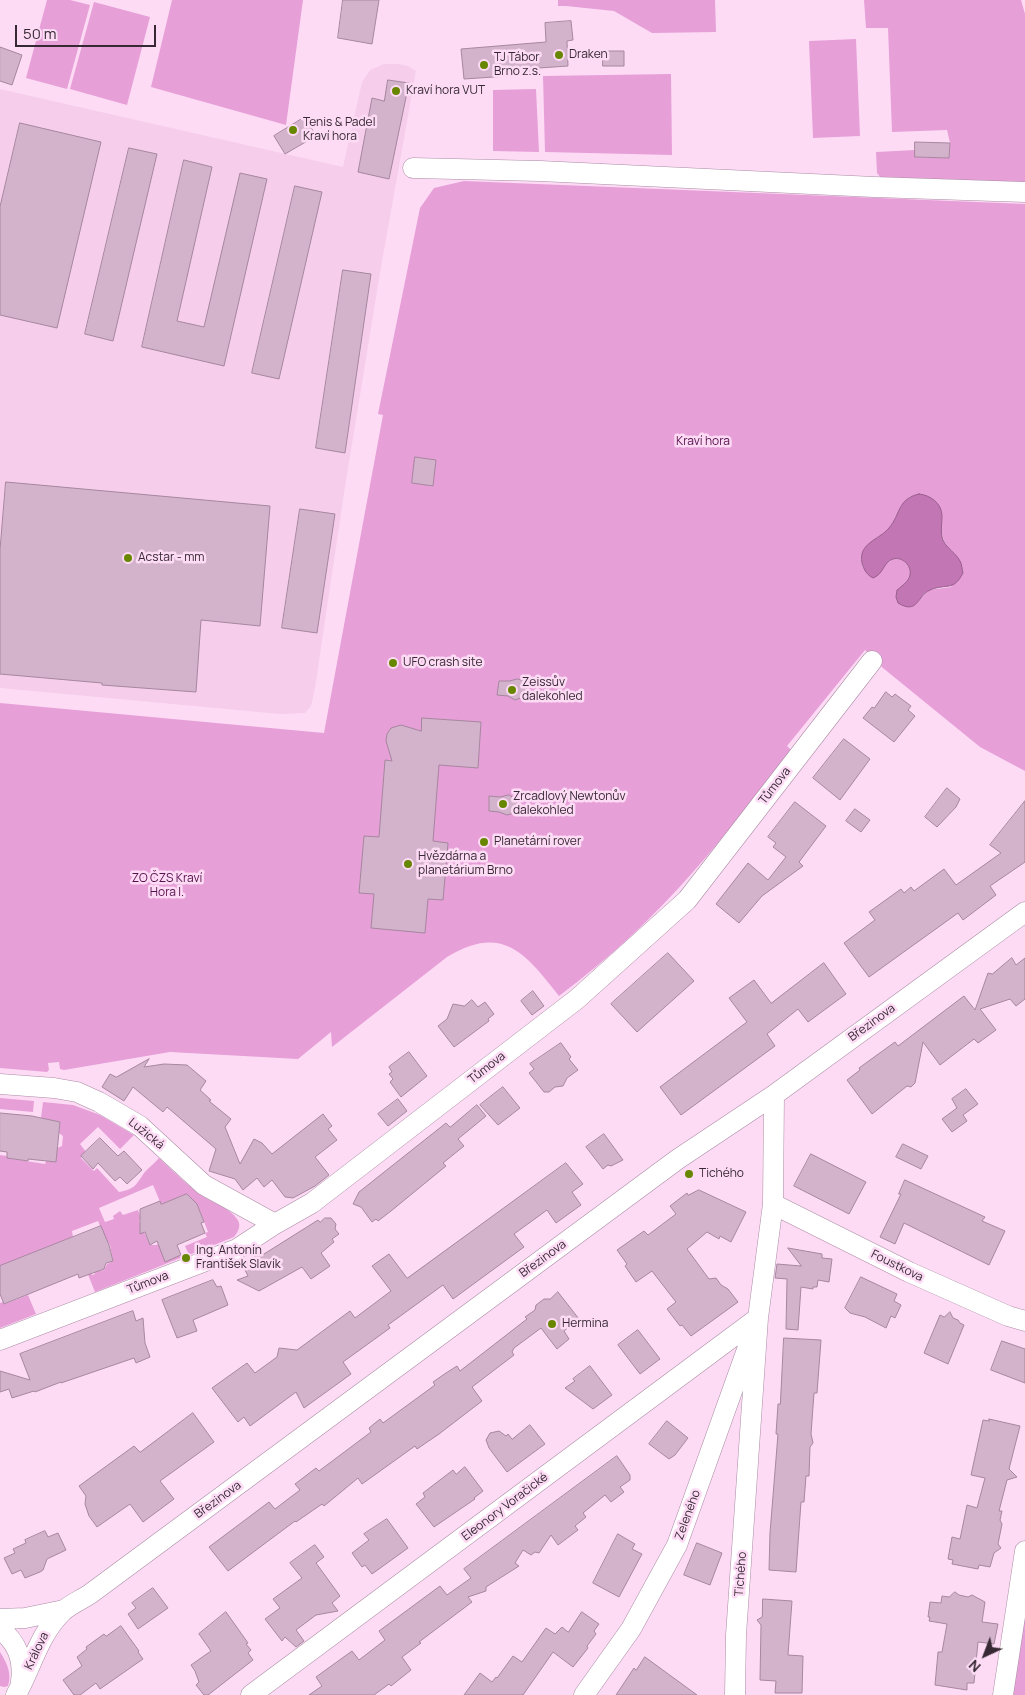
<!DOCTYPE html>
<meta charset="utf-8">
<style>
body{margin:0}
#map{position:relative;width:1025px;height:1695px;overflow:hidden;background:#fddbf5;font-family:Manrope,sans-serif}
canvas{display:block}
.north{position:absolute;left:960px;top:1630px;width:50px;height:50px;-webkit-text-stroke:4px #fddbf5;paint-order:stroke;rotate:223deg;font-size:14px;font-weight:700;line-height:20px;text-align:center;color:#362933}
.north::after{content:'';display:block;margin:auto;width:18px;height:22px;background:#362933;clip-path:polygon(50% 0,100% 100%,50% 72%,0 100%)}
.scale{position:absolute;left:15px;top:25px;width:141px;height:22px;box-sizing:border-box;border:2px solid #362933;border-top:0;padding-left:6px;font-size:15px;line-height:18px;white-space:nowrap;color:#362933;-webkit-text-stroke:4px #fddbf5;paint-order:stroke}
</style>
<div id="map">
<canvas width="1025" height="1695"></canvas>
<div class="north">N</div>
<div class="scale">50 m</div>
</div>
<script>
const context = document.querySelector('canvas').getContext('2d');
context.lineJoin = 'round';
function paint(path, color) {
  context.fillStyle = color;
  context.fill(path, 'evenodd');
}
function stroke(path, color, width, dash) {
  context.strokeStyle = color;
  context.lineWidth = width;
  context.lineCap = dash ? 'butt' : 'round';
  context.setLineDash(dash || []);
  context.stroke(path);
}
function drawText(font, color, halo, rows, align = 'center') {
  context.font = font + ' Manrope,sans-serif';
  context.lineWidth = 5;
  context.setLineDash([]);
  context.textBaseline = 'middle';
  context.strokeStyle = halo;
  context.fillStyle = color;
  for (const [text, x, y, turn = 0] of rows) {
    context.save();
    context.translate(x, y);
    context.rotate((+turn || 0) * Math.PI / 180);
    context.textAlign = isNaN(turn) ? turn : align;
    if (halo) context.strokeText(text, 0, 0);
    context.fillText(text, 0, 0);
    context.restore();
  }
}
const built = new Path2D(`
 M384 64H398L408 66 416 71 380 273 345 487 315 688 311 706 305 713 280 714 0 688V89L343 167 362 82 370 70Z`);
const green = new Path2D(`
 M47 0H70L90 5 67 89 26 78Z
 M172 0H303L286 125 151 87Z
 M558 0H715L716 32 652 33 614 11 566 6H558Z
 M864 0H1021L1025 14V183L881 178 877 173 876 152 915 150V157L949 158 950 143 947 130 892 132 888 28H866Z
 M94 2 150 17 127 105 70 89Z
 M856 39 860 136 813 138 809 41Z
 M671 74 672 155 545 152 543 76Z
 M536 89 539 152 493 151V90Z
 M464 181 1025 204V771L980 747 883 668 865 650 787 746 791 750C758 791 728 833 693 872 653 918 608 959 559 996 526 954 503 923 447 957L332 1047 331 1032 298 1059 170 1052 64 1070 60 1069 59 1062 48 1063 49 1070 47 1072 0 1068V703L324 733 383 415 378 414 420 208 434 188ZM911 496 942 514C939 538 945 545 960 562L951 587 929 590 915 605 896 597 897 590C902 586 909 581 910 575 912 567 902 556 893 559 891 560 889 562 886 563 879 565 871 566 863 568 862 563 860 557 863 552 869 540 881 538 889 528 899 517 898 506 911 496Z
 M0 1098 34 1101 33 1112 0 1109Z
 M43 1102 73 1105 100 1115 134 1135 120 1149 98 1127 80 1144 86 1152 81 1158 94 1171 97 1168 119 1192C135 1189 136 1185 144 1173 148 1168 155 1163 159 1158 174 1172 188 1186 204 1197 214 1203 231 1209 237 1219 242 1225 238 1232 234 1237L189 1255 185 1246 207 1237 205 1233 208 1232 198 1206 185 1195 161 1204 153 1185 99 1208 105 1222 114 1219 113 1216 120 1211 123 1215 138 1210 141 1219 139 1221 150 1245H156L162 1243 182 1255 183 1257 95 1292 87 1272 90 1271 92 1275 95 1274 94 1270 99 1271 104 1270 107 1264 113 1261 110 1245 105 1238 98 1221 72 1231 73 1237 0 1266V1155L7 1156V1158L45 1164 46 1161 56 1162 57 1148 62 1146 63 1136 59 1133 60 1122 41 1118Z
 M28 1295 36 1314 0 1328V1303L3 1302 5 1304Z
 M1025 1612V1695H1011Z
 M0 1652C7 1663 12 1673 8 1686L4 1687 0 1686Z`);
const water = new Path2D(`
 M919 494C930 495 942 503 942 516 942 524 940 532 943 540 947 549 956 553 960 561 962 564 962 570 963 573 953 592 947 583 930 590 917 596 918 615 898 603L896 597 897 590C902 586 909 581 910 575 912 566 902 556 893 559 883 562 884 574 873 578 867 575 864 570 862 563 858 543 879 540 889 528 901 514 897 499 919 494Z`);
const building = new Path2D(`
 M343 0H379L372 44 338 38Z
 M571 21 573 40 567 41 568 66 539 68V74L464 79 461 49 546 42 545 23Z
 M0 47 22 55 12 85 0 81Z
 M603 51H624V66H603Z
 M388 80 409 83 389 179 358 172 372 98 384 101Z
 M305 117 316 136 285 154 274 136Z
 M20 123 101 142 57 328 0 315V207Z
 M915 142 950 143 949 158 915 157Z
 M129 148 157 154 113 341 85 334Z
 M184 160 212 167 177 321 204 327 240 173 267 179 224 366 142 347Z
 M295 186 322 192 279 379 252 373Z
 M343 270 371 274 345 453 316 448Z
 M415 457 436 460 433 486 412 483Z
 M6 482 270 506 260 626 201 620 196 692 102 685V683L0 674V550Z
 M300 509 335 514 317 633 282 628Z
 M518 679 524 681 526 685 527 691 523 697 515 700 508 696 497 695 499 681H509Z
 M886 692 892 697 895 694 911 706 908 710 915 716 894 742 863 718 872 707 874 708Z
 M422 718 481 722 478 768 439 765 433 841 448 843 443 900 428 899 425 933 371 928 374 894 359 893 364 836 379 837 385 760 392 761 386 741 387 734 391 728 401 725 421 731Z
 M844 739 870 759 840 800 813 778Z
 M947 788 960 799 956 807 937 827 925 817Z
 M509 795 514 798 517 803V808L514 813 507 815 499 812 489 811V796L500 797Z
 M1025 801V862L990 886 996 895 963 920 958 913 869 977 844 943 875 920 869 912 901 889 904 893 911 887 914 891 944 869 956 885 1001 853 990 845Z
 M795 802 826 826 799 862 803 866 762 896 739 923 716 904 748 863 768 880 786 857 773 847 776 843 768 837Z
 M855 809 870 820 861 832 846 821Z
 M668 953 694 981 637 1032 611 1004Z
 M1012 958 1016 965 1025 958V999L1016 1006 1010 999 980 1009 996 1030 978 1043 974 1039 940 1065 923 1042 915 1083 911 1087 907 1086 872 1114 847 1080 860 1070 859 1068 895 1042 898 1046 964 996 975 1010 988 973 992 974Z
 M824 963 846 994 808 1022 798 1009 767 1034 775 1046 681 1115 660 1087 747 1022 729 998 754 980 771 1003Z
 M533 991 544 1006 532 1015 521 1001Z
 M472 1000 478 1007 485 1002 494 1014 488 1019 489 1021 454 1047 438 1026 447 1019 453 1004 464 1006Z
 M561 1043 571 1057 569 1059 578 1070 567 1078 563 1086 555 1087 549 1092H544L529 1073 534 1069 530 1064Z
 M409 1052 427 1076 401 1097 390 1082 393 1079 389 1074 392 1072 389 1067Z
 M149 1059 144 1067 164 1064 187 1065 206 1081 200 1090 211 1100 209 1101 231 1119 225 1127 240 1164 254 1139 262 1143 272 1154 323 1114 332 1126 328 1129 337 1140 315 1157 329 1175 315 1186 293 1198 285 1197 272 1180 264 1187 257 1178 243 1190 235 1179 209 1171 216 1149 167 1107 163 1112 133 1087 124 1101 102 1087 110 1074 116 1077Z
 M503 1087 520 1108 498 1125 480 1105Z
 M966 1089 978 1104 963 1115 967 1121 952 1132 942 1119 957 1108 952 1099Z
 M398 1099 407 1111 388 1126 378 1114Z
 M477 1105 486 1116 458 1139 464 1146 443 1163 446 1166 391 1211 378 1221 376 1219 372 1222 361 1207 353 1204 359 1192 446 1123 450 1127Z
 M0 1113 32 1116 60 1122 56 1162 28 1159V1161L7 1158V1152L0 1151Z
 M604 1134 623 1160 611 1166 608 1165 603 1169 586 1147Z
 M100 1138 118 1156 124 1151 142 1170 127 1184 120 1177 115 1181 98 1163 93 1169 81 1156Z
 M903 1144 928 1156 921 1169 896 1157Z
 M811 1154 866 1182 849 1214 794 1186Z
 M566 1163 583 1184 572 1192 581 1205 556 1223 547 1210 514 1234 524 1247 453 1299 443 1285 388 1325 390 1328 343 1362 351 1374 304 1408 296 1392 250 1426 244 1417 238 1422 212 1388 247 1363 255 1373 277 1357 279 1348 297 1350 350 1311 355 1318 391 1291 372 1266 389 1254 407 1278Z
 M905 1180 985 1217 982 1221 1005 1231 989 1265 904 1223 895 1244 880 1237 901 1194H899Z
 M699 1190 746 1212 731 1242 720 1236 719 1239 707 1232 687 1249 709 1279 716 1278 721 1285 728 1289 738 1302 691 1336 682 1325 680 1326 667 1309 676 1302 652 1271 636 1282 625 1266 627 1264 617 1250 644 1231 648 1235 676 1214 670 1206 687 1193 688 1195Z
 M187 1194 197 1204 204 1222 201 1223 205 1233 177 1245 181 1255 165 1262 157 1241 150 1245 145 1232 140 1234V1209L160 1201 161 1204Z
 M325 1218H331L336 1224 335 1229 339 1234 332 1239 334 1242 321 1253 330 1266 311 1279 302 1267 259 1291 237 1280 248 1276 243 1266 254 1260 255 1255 264 1254 318 1220 320 1222Z
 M101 1226 109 1245 113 1261 106 1263 104 1269 79 1278 78 1274 4 1304 0 1294V1266Z
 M788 1248 822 1254V1258L832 1259 829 1282 818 1280 817 1287H813V1289L801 1287 798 1330 786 1329 787 1279 775 1278 777 1264 801 1266Z
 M861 1277 897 1294 894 1301 901 1305 895 1318 891 1316 886 1328 865 1317 850 1313 845 1308Z
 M213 1280 217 1287 221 1286 228 1305 193 1320 197 1331 177 1338 162 1300Z
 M558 1292 579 1319 564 1331 569 1339 557 1349 541 1328 514 1348 512 1352 514 1355 472 1387 482 1401 439 1434 417 1449 415 1446 362 1484 358 1478 324 1506 322 1504 296 1522 295 1521 228 1571 209 1547 269 1502 275 1509 300 1490 295 1484 316 1468 319 1471 371 1432 369 1428 380 1419 383 1423 435 1385 433 1382 446 1373 457 1366 460 1371 527 1319 525 1317 535 1310 536 1305 544 1299H550Z
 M133 1311 136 1321 143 1318 145 1343 150 1357 136 1363 134 1358 61 1383V1382L35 1392 34 1391 12 1398 9 1389 0 1392V1371L30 1380 20 1354Z
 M950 1312 953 1318 958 1320 960 1323 964 1325 948 1364 924 1353 940 1315 944 1317Z
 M638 1330 660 1359 640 1374 618 1345Z
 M784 1338 821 1340 817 1393H814L811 1434 813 1443 810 1447 809 1476H806L804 1502H801L796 1572 769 1570 770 1533 778 1434H776L778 1404H780Z
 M1002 1341 1025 1349V1383L991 1370Z
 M590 1366 612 1395 593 1409 565 1388 575 1381 573 1379Z
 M193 1413 214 1442 160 1481 174 1499 143 1522 130 1504 97 1527 89 1516 85 1504 86 1496 79 1486 134 1446 140 1452Z
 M989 1419 1020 1426 1009 1469 1017 1477 1007 1480 999 1511H1002L1000 1520 1002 1524 998 1544 1001 1548 994 1553 990 1567 979 1565 978 1569 952 1564 953 1560 948 1559 952 1537 960 1539 967 1505 977 1508 985 1478 971 1475 983 1420 989 1421Z
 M667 1421 688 1438 675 1455 669 1459 649 1444Z
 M530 1425 545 1444 507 1472 489 1448 486 1440 490 1433 499 1431 506 1436 508 1434 512 1439Z
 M617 1456 630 1475V1480L620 1487 624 1492 611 1502 605 1495 583 1513 586 1517 575 1526 578 1530 558 1545 551 1535 539 1553 535 1552 531 1555 523 1550 515 1563 519 1566 486 1587V1591L468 1597 472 1602 419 1642 421 1643 402 1657 411 1670 391 1686 389 1684 374 1695H309L322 1686 316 1677 352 1651 359 1660 385 1640 379 1631 440 1586 447 1595 471 1578 464 1569Z
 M465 1467 483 1491 474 1498 475 1499 434 1527 416 1504 425 1497 423 1493 453 1470 456 1474Z
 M387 1519 408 1548 372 1574 365 1565 362 1567 352 1553 369 1540 364 1534Z
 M45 1531 48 1537 58 1533 66 1550 47 1559 43 1570 40 1572 25 1578 21 1570 12 1574 4 1558 15 1553 13 1549 26 1543 25 1540Z
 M618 1534 635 1544 632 1549 642 1554 619 1597 593 1583Z
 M697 1543 722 1553 710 1585 684 1575Z
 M315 1545 324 1557 316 1563 340 1596 332 1603 338 1611 316 1615 296 1630 304 1641 296 1647 285 1637 282 1641 265 1619 280 1608 273 1599 302 1578 290 1563Z
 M153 1588 168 1608 138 1629 128 1614 136 1608 132 1603Z
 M955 1592 959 1595 968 1597 972 1595 985 1602 982 1622 998 1624 994 1644 978 1642 974 1683H967V1690L935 1685 938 1652H942L947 1624 929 1621 930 1617H928L930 1602 941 1603 942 1596 949 1597Z
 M763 1599 792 1601 788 1655 803 1656 802 1693H775L776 1681 760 1680 761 1625 757 1620 762 1617Z
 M226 1612 248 1643 246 1644 251 1650 248 1653 253 1660 208 1695H204L196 1685 199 1682 195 1671 191 1665 211 1651 199 1634Z
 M582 1612 599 1624 594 1631 596 1634 587 1646 588 1648 573 1667 553 1652 523 1695H464L480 1673 492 1682 496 1677 497 1678 513 1656 522 1662 546 1628 555 1634 562 1627 568 1632Z
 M121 1626 139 1651 138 1652 143 1659 100 1689 96 1683 80 1695H74L63 1680 82 1666 77 1657 87 1649 86 1647 104 1634 106 1636Z
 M645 1657 697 1695H616L634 1668 636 1670Z`);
const minor = new Path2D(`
 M413 168 540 171 874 187 1025 192
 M0 1084 54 1088 77 1092 99 1102 140 1126 204 1185 275 1224
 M773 1204 909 1272 1008 1316 1025 1321
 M0 1340 237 1249 275 1224 312 1203 577 999 687 900 872 661
 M0 1619 25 1618 64 1610
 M0 1629C17 1642 24 1661 21 1681
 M16 1695C32 1666 39 1634 63 1611 71 1604 81 1600 90 1594L678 1159 774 1095 1025 912
 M251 1695 758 1318
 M584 1695 631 1629 677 1545 749 1344
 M735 1695 736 1635 758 1318 773 1204 774 1095
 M1003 1695 1025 1551`);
const markers = [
 [559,55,5,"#688701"],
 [484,65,5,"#688701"],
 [396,91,5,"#688701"],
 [293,130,5,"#688701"],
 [128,558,5,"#688701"],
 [393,663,5,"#688701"],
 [512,690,5,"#688701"],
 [503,804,5,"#688701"],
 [484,842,5,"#688701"],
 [408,864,5,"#688701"],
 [689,1174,5,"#688701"],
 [186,1258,5,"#688701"],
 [552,1324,5,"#688701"]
];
const poiNames = [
 ["Draken",569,55],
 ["TJ Tábor",494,58],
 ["Brno z.s.",494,72],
 ["Kraví hora VUT",406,91],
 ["Tenis & Padel",303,123],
 ["Kraví hora",303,137],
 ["Acstar - mm",138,558],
 ["UFO crash site",403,663],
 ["Zeissův",522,683],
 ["dalekohled",522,697],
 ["Zrcadlový Newtonův",513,797],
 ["dalekohled",513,811],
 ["Planetární rover",494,842],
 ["Hvězdárna a",418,857],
 ["planetárium Brno",418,871],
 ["Tichého",699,1174],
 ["Ing. Antonín",196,1251],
 ["František Slavík",196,1265],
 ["Hermina",562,1324]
];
const parkNames = [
 ["Kraví hora",703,442],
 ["ZO ČZS Kraví",167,879],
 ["Hora I.",167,893]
];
const streetNames = [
 ["Tůmova",775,786,-52],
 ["Březinova",872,1023,-36],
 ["Tůmova",487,1068,-38],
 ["Lužická",146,1134,39],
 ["Březinova",543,1259,-36],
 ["Foustkova",897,1266,26],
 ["Tůmova",148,1283,-21],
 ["Březinova",218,1500,-36],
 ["Eleonory Voračické",505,1507,-37],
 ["Zeleného",688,1515,-70],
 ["Tichého",741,1574,-86],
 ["Králova",37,1651,-64]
];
paint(built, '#f6ceec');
paint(green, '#e79fd8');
paint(water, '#c276b3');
stroke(water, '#985f8d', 1);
paint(building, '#d3b2cb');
stroke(building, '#a6879f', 1);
stroke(minor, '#aa8ba3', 21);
stroke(minor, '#fff', 20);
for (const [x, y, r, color] of markers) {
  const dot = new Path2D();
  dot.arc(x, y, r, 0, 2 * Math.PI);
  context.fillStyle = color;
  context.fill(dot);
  stroke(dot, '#fddbf5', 2);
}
drawText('12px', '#362933', '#fddbf5', poiNames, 'left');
drawText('12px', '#56104c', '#fddbf5', parkNames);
drawText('12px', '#362933', '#fddbf5', streetNames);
</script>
